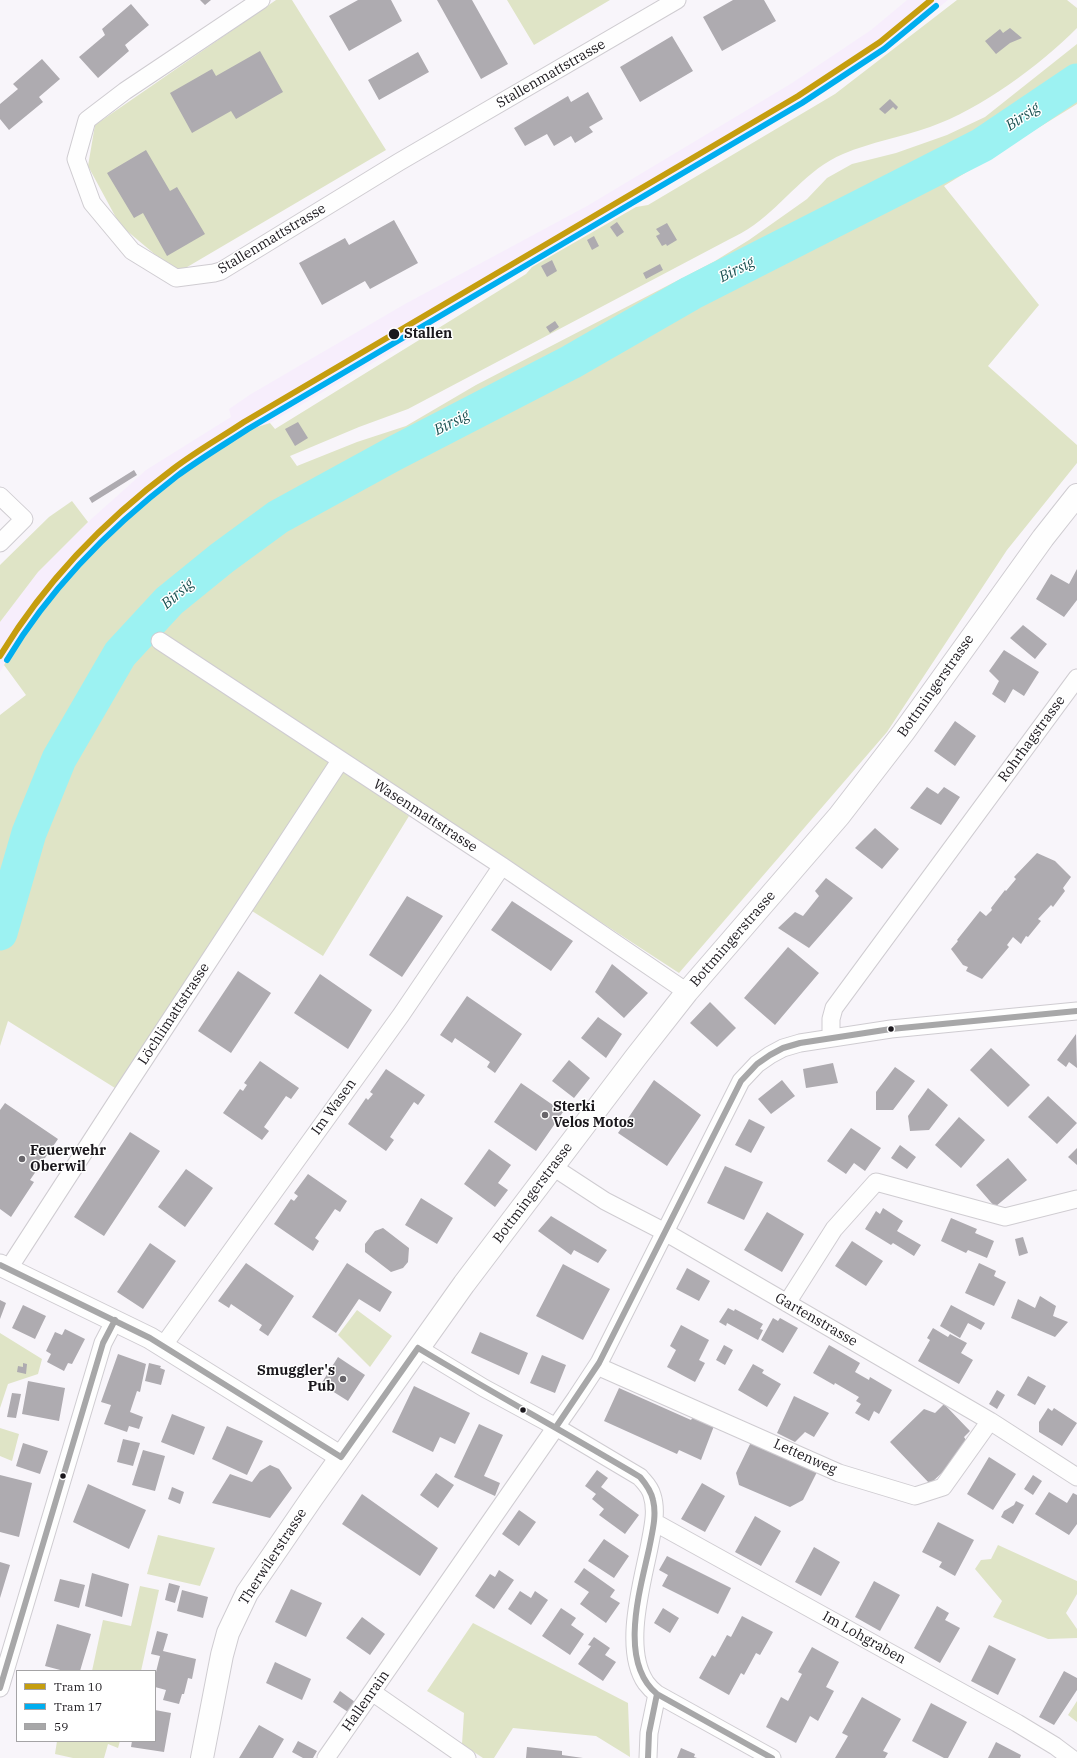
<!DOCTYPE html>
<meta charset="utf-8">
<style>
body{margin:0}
#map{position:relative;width:1077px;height:1758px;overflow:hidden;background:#f8f5fa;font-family:"IBM Plex Serif",serif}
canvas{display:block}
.legend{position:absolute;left:16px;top:1670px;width:140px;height:72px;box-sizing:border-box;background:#fff;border:1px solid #a4a3a5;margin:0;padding:5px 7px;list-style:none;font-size:12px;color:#1b181d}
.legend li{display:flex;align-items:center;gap:8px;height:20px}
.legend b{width:20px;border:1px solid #a4a3a5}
</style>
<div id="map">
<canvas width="1077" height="1758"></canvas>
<ul class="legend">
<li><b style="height:5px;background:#c59e0f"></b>Tram 10</li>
<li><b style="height:5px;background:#00aeef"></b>Tram 17</li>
<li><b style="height:5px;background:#a7a7a8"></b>59</li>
</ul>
</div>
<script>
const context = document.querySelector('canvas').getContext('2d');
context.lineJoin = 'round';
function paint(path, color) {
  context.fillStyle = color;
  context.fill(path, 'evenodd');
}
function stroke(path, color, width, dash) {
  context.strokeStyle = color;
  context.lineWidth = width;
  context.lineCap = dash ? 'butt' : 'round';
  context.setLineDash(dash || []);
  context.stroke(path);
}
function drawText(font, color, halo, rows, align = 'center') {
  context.font = font + ' "IBM Plex Serif",serif';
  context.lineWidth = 3;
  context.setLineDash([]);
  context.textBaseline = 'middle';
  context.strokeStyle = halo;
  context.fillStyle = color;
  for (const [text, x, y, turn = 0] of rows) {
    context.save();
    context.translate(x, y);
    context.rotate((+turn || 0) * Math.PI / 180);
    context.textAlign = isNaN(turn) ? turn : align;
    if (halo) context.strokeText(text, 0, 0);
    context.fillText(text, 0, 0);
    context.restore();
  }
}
const built = new Path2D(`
 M907 0H948L885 50 701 165 562 246 493 287 424 333 270 423 242 433 114 532 60 586 14 648 0 672V622L38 572 88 522 146 470 231 417 229 409 251 394 405 304 587 206 792 83 871 30Z`);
const green = new Path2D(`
 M276 0H292L386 150 177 273 120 225 88 166 95 125Z
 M507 0H610L534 45Z
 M957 0H1067L1077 8V28C1039 66 981 109 930 127 902 137 871 142 843 154 807 169 785 203 754 225 746 231 736 236 728 240L408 409 359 427 290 456 297 466 357 442 406 426 476 385 715 261 749 240 807 199 827 178 852 164 896 153 947 135 985 117 1077 44V104L944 186 1039 305 988 366 1077 445V463L1007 550 887 732 679 973 337 750 115 1088 8 1021 0 1046V715L26 695 4 665C41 602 91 552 146 504 174 479 208 451 241 433 250 429 261 426 270 423L275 429 526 274 532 267 636 207 648 205 835 94Z
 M72 501 88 522 38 572 0 622V565L49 517Z
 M342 771 409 816 323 956 252 911Z
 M357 1310 392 1336 370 1367 338 1335Z
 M0 1333 42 1359 38 1374 8 1384 0 1408Z
 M0 1428 19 1434 12 1461 0 1456Z
 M158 1535 215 1548 200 1586 147 1574Z
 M998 1545 1077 1581V1594L1066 1613 1077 1629V1638L1048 1639 993 1617 1002 1601 975 1569 981 1560 991 1559Z
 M140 1586 159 1590 141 1671H92L103 1620 131 1626Z
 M473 1623 628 1703 630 1757 596 1736 513 1728 494 1758H483L462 1744 464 1713 427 1691Z
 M1077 1701V1722L1068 1715Z
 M57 1741H120L118 1748 108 1744 104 1758H73L55 1754Z`);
const river = new Path2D(`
 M0 933 29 833 59 759 120 654 169 601 222 558 278 517 395 453 571 362 691 293 982 145 1077 81`);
const building = new Path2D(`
 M200 0H211L205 5Z
 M358 0H391L402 21 349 51 329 16Z
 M437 0H472L508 64 481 79Z
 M733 0H764L776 21 722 51 703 17Z
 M131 4 149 25 125 45 129 51 98 78 79 57 105 35 102 29Z
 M1010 28 1022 38 1010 43 996 54 985 41 1000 29 1003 33Z
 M672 36 693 71 640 102 620 67Z
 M260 51 283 92 236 119 231 111 192 133 170 93 212 69 216 76Z
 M418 52 429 72 379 100 368 80Z
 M42 59 60 79 39 97 43 102 9 130 0 119V104L18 89 13 84Z
 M588 92 603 119 589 127 593 132 575 143 571 136 554 146 547 134 525 146 514 128 568 96 571 102Z
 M890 99 898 107 896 110 893 107 885 114 879 109Z
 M146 150 170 191 177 187 205 234 167 256 143 213 134 218 107 173Z
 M394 220 418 263 370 289 365 281 322 305 299 263 345 238 349 245Z
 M617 222 624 232 617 237 610 227Z
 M667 223 677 240 667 246 666 244 662 246 656 236 660 234 656 229Z
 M594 236 599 246 592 250 587 240Z
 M552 260 557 271 547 277 541 266Z
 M660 264 663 270 646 279 643 273Z
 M555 321 559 327 550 333 546 327Z
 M298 422 308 438 295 446 285 429Z
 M134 470 137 475 92 503 89 498Z
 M1077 569V600L1064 617 1036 599 1051 574 1069 584Z
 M1023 625 1047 644 1035 659 1010 638Z
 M1004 650 1039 672 1024 696 1013 689 1005 703 992 694 999 681 989 671Z
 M955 721 976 736 955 766 934 751Z
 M927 787 938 794 944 787 960 797 941 825 910 808Z
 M875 828 899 849 882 869 855 848Z
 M1037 853 1055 861 1071 877 1063 888 1065 891 1053 907 1051 905 1038 919 1041 921 1028 937 1026 936 1021 944 1013 937 1007 945 1009 947 982 979 966 971 968 967 963 965 951 949 958 941 957 940 980 911 986 916 992 910 991 908 1005 890 1006 891 1016 879 1014 877Z
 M826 878 853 898 809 948 778 928 795 912 803 916 819 896 815 891Z
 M407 896 443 916 402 977 369 955Z
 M512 901 573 941 551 971 491 930Z
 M788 947 819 973 775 1025 744 998Z
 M612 964 648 993 624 1018 595 992Z
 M238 971 271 993 231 1053 198 1031Z
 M320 974 372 1010 348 1049 294 1013Z
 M467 996 522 1034 495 1073 487 1067 490 1062 455 1038 452 1043 440 1035Z
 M710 1002 736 1028 717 1047 690 1023Z
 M598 1017 622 1034 606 1058 581 1038Z
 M1076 1034 1077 1068 1069 1062 1066 1067 1057 1060Z
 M991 1048 1030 1085 1008 1107 970 1070Z
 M569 1060 590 1078 574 1098 552 1081Z
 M260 1061 299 1088 291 1099 286 1096 264 1127 269 1131 262 1140 223 1113 240 1089 243 1091 247 1085 244 1083Z
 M833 1063 838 1083 806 1088 803 1069Z
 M895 1067 915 1081 893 1110H876V1092Z
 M386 1069 425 1095 418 1105 414 1102 390 1137 394 1140 386 1151 348 1124 366 1098 368 1100 373 1094 370 1092Z
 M654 1080 701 1115 667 1166 618 1133Z
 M782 1080 795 1096 771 1114 758 1099Z
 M521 1083 563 1112 536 1151 494 1122Z
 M928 1088 948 1105 929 1130 910 1131 908 1116Z
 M1048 1096 1077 1123 1057 1144 1028 1117Z
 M5 1103 58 1139 30 1180 34 1182 11 1217 0 1209V1110Z
 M959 1117 985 1140 961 1168 935 1145Z
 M749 1119 765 1127 751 1153 735 1145Z
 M851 1128 881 1148 865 1171 854 1163 846 1174 827 1161Z
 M130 1132 160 1151 104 1236 74 1217Z
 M900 1145 916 1157 907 1169 891 1158Z
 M1077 1148V1165L1068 1157Z
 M489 1149 511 1165 498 1183 508 1190 495 1207 464 1184Z
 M1008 1158 1027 1180 995 1207 976 1185Z
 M725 1166 763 1182 744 1220 707 1203Z
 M186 1169 213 1188 185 1227 158 1207Z
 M308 1174 347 1201 340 1212 335 1209 315 1238 319 1241 313 1251 274 1224 291 1199 294 1201 298 1196 294 1193Z
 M421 1198 453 1218 437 1244 405 1225Z
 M883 1208 903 1221 897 1231 921 1245 914 1256 893 1243 891 1245 865 1229 876 1211 880 1214Z
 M767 1212 804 1234 782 1272 744 1250Z
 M551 1216 607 1250 598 1263 574 1250 571 1255 538 1231Z
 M951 1218 977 1229 975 1233 994 1241 987 1258 968 1250 966 1253 941 1241Z
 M383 1228 409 1248 408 1262 403 1268 391 1272 365 1252V1244L375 1231Z
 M1023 1237 1028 1253 1019 1256 1015 1239Z
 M852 1241 883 1261 866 1286 835 1266Z
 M150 1243 176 1261 143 1309 117 1292Z
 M246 1263 294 1296 268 1336 259 1330 262 1325 231 1304 229 1308 218 1301Z
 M347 1263 392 1292 380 1312 359 1299 336 1333 312 1317Z
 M979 1263 996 1271 994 1276 1006 1282 994 1306 965 1293Z
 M563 1264 610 1289 583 1340 536 1316Z
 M687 1268 710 1281 699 1301 676 1289Z
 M1040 1296 1056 1306 1053 1316 1068 1322 1055 1337 1011 1318 1018 1299 1035 1308Z
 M0 1300 6 1303 0 1319Z
 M23 1305 46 1316 35 1339 12 1328Z
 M951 1305 985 1323 981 1330 968 1323 960 1338 940 1326Z
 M728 1308 734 1311 735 1309 763 1324 760 1329 763 1330 758 1340 727 1323 726 1326 719 1322Z
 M773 1318 778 1321 780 1318 798 1328 783 1353 761 1340Z
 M681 1325 709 1340 699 1360 705 1363 695 1382 667 1367 676 1350 670 1346Z
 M933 1328 948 1337 950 1334 967 1343 961 1353 973 1360 959 1384 918 1361 930 1340 927 1338Z
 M65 1329 85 1339 72 1364 68 1363 64 1371 47 1362 51 1354 46 1351 55 1332 62 1335Z
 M480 1332 528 1353 519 1375 471 1353Z
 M724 1345 733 1350 725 1365 716 1360Z
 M829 1345 860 1363 855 1372 869 1380 870 1377 892 1390 879 1414 874 1411 869 1421 855 1413 861 1404 856 1401 859 1397 835 1383 834 1385 813 1373Z
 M118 1354 146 1364 140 1392 137 1391 130 1412 143 1417 139 1429 129 1426 127 1432 104 1424 111 1405 101 1402Z
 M542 1355 566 1365 555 1393 530 1383Z
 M338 1357 365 1375 348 1401 321 1384Z
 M23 1363 27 1364 26 1374 17 1372 18 1366 23 1367Z
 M149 1363 161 1366 160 1368 165 1370 161 1385 145 1381Z
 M753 1364 764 1370 762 1373 781 1384 767 1407 738 1390Z
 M1028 1376 1046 1386 1035 1405 1017 1395Z
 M28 1381 65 1388 59 1421 22 1414Z
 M414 1386 470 1413 455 1444 440 1437 433 1452 392 1432Z
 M619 1388 691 1420 693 1417 714 1426 701 1460 679 1450 677 1454 604 1421Z
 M997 1390 1005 1395 997 1409 989 1404Z
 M12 1393 21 1394 16 1418 7 1417Z
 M794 1396 829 1413 814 1437 805 1432 795 1442 777 1433Z
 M944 1404 970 1431 964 1437 970 1446 930 1484 890 1442 924 1409 935 1413Z
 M1048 1408 1052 1411 1054 1408 1077 1423 1062 1446 1039 1432V1422Z
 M172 1414 205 1427 194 1455 161 1442Z
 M479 1424 503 1435 484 1476 500 1483 495 1496 454 1477Z
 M227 1426 263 1441 247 1475 212 1459Z
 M754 1436 819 1468 803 1500 790 1507 739 1485 736 1473Z
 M123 1439 140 1443 133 1466 117 1462Z
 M23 1443 48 1451 40 1474 16 1466Z
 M143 1450 165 1456 155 1491 132 1485Z
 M989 1457 1016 1474 993 1510 967 1494Z
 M270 1465 279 1469 292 1488 270 1518 212 1503 230 1474 252 1482 260 1471Z
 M597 1470 608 1478 601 1487 639 1515 625 1534 599 1515 604 1509 592 1499 596 1494 585 1486Z
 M436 1473 454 1485 438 1508 420 1495Z
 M0 1475 32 1483 19 1537 0 1532Z
 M1033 1475 1042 1481 1033 1495 1024 1489Z
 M702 1483 725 1496 705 1532 681 1519Z
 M88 1484 146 1510 129 1549 73 1522Z
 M172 1487 184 1492 180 1504 168 1499Z
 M1049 1492 1067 1503 1073 1493 1077 1495V1524L1069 1535 1035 1514Z
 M362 1494 438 1548 420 1576 342 1524Z
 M1016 1501 1024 1505 1013 1524 1001 1517 1004 1511 1014 1505Z
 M519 1510 536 1522 519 1546 502 1534Z
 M755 1516 781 1531 761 1566 735 1552Z
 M938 1522 974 1540 955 1576 939 1567 942 1562 922 1552Z
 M604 1539 629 1556 614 1578 588 1561Z
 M814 1547 840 1562 821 1596 795 1582Z
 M667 1556 731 1588 718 1614 662 1586 668 1575 659 1570Z
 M0 1562 10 1565 0 1598Z
 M584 1568 615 1590 610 1597 620 1603 606 1623 580 1604 589 1592 574 1582Z
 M499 1570 514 1580 494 1609 475 1596 490 1574 495 1577Z
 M92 1573 129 1584 122 1617 85 1606Z
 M60 1579 85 1585 79 1608 54 1601Z
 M874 1581 900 1595 880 1631 855 1617Z
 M169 1583 180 1586 175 1603 165 1600Z
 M291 1589 322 1603 306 1637 275 1622Z
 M182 1590 208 1597 203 1618 177 1611Z
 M520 1591 531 1598 535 1591 548 1600 531 1625 508 1609Z
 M937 1606 949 1613 945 1620 960 1628 940 1663 914 1648Z
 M561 1608 576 1618 571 1625 584 1634 570 1655 542 1636Z
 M663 1608 679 1618 670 1633 654 1623Z
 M742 1616 773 1632 760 1655 756 1653 744 1675 741 1673 729 1695 699 1678 712 1655 715 1657 727 1635 731 1637Z
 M362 1617 385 1634 370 1655 346 1638Z
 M57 1624 91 1634 80 1671H64L45 1666Z
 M157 1631 168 1634 163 1651 196 1659 192 1679 188 1678 184 1694H182L179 1704 163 1700 166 1690 155 1687V1676L160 1656 151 1654Z
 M594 1637 610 1648 605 1655 616 1662 603 1681 578 1664 591 1646 588 1645Z
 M989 1645 1016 1659 998 1695 971 1681Z
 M812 1647 839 1662 826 1687 834 1691 818 1721 810 1716 796 1743 766 1727 781 1697 788 1701 802 1674 798 1672Z
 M275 1662 311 1679 302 1700 266 1683Z
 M1064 1671 1077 1678V1690L1054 1725 1039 1717Z
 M340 1691 355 1702 348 1712 333 1702Z
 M862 1697 901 1719 883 1751 888 1753 885 1758H835L848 1736 842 1733Z
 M931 1703 967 1722 948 1758H944L912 1741Z
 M155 1710 171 1713 164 1752 131 1747 132 1741H155Z
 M259 1725 284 1739 273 1758H239Z
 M298 1741 317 1751 313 1758H303L292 1752Z
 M996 1742 1021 1755 1020 1758H988Z
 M527 1747 562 1751V1755L583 1758H526Z
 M681 1748 695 1754 694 1757 697 1758H677Z`);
const minor = new Path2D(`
 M261 0 125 91 87 120 76 159 92 203 132 251 176 278 214 273 221 271 399 162 677 0
 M0 496 24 519 0 543
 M160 641 502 866 687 992
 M831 1037V1019L834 1008 1077 678
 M553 1167 605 1201 665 1232 990 1421 1077 1477
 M9 1268 119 1098 340 761
 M787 1303 834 1229 876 1182 1005 1217 1077 1199
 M163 1346 401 1015 502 866
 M418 1348 484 1388 556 1427 640 1477C645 1483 650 1487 652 1495 657 1510 653 1527 650 1543 643 1581 622 1648 646 1683 649 1687 653 1691 657 1694L772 1758
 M597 1366 839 1473 915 1496 943 1487 990 1421
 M654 1522 1017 1723 1055 1746 1071 1758
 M0 1688 103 1343 115 1320
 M372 1692 467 1758
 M326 1758 576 1398 599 1363 741 1081 757 1064 770 1055 783 1048 800 1043 891 1029 1077 1011
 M648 1758 649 1733 657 1694`);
const tertiary = new Path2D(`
 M0 1265 150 1338 341 1457`);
const secondary = new Path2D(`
 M202 1758 222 1655 228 1633 247 1593 312 1498 464 1284 636 1057 687 992 839 816 903 733 1043 538 1077 495`);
const bus1 = new Path2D(`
 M0 1265 150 1338 341 1457
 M418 1348C491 1392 566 1433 640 1477 646 1484 651 1491 653 1500 657 1516 652 1533 649 1549 640 1590 618 1662 657 1694L772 1758
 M556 1427 599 1363 741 1081 757 1064 770 1055 783 1048 800 1043 891 1029 1077 1011
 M341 1457 418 1348
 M0 1688 103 1343 115 1320
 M648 1758 649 1733 657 1694`);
const tram1 = new Path2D(`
 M0 656C44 583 105 520 173 469 195 452 220 438 244 422L798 96 880 42 931 0`);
const tram2 = new Path2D(`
 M7 660C50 588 111 527 177 476 200 459 225 444 248 429L802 103 884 49 936 6`);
const markers = [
 [394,334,6,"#1b181d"],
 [891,1029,3.5,"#1b181d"],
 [545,1115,4,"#68656a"],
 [22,1159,4,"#68656a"],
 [343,1379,4,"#68656a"],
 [523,1410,3.5,"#1b181d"],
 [63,1476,3.5,"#1b181d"]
];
const streetNames = [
 ["Stallenmattstrasse",551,74,-30],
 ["Stallenmattstrasse",272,239,-31],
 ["Bottmingerstrasse",936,686,-55],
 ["Rohrhagstrasse",1032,739,-54],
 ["Wasenmattstrasse",425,816,33],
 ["Bottmingerstrasse",733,939,-49],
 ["Löchlimattstrasse",174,1014,-57],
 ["Im Wasen",334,1107,-54],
 ["Bottmingerstrasse",533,1193,-53],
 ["Gartenstrasse",816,1320,30],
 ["Lettenweg",805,1457,24],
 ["Therwilerstrasse",273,1557,-57],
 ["Im Lohgraben",864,1638,29],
 ["Hallenrain",366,1701,-55]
];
const stopNames = [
 ["Stallen",404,334]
];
const poiNames = [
 ["Sterki",553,1107],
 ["Velos Motos",553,1123],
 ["Feuerwehr",30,1151],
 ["Oberwil",30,1167],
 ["Smuggler's",335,1371,"right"],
 ["Pub",335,1387,"right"]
];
const waterNames = [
 ["Birsig",1023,117,-34],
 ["Birsig",737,270,-27],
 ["Birsig",452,423,-27],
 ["Birsig",178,594,-41]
];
paint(built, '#f7eefc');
paint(green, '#dfe4c6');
stroke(river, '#9cf2f2', 35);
paint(building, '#aeabb0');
stroke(minor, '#cfccd1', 19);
stroke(tertiary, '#cfccd1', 23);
stroke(secondary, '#cfccd1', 24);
stroke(minor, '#fefefe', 17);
stroke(tertiary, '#fefefe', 21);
stroke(secondary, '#fefefe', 22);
stroke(bus1, '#a7a7a8', 6);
stroke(tram1, '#c59e0f', 6);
stroke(tram2, '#00aeef', 6);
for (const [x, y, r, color] of markers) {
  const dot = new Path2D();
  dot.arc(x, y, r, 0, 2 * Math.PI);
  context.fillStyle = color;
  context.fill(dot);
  stroke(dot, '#fff', 1.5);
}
drawText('14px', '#1b181d', '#fff', streetNames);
drawText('bold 14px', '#1b181d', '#fff', stopNames, 'left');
drawText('bold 14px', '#1b181d', '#fff', poiNames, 'left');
drawText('italic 15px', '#1a5151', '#fff', waterNames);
</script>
